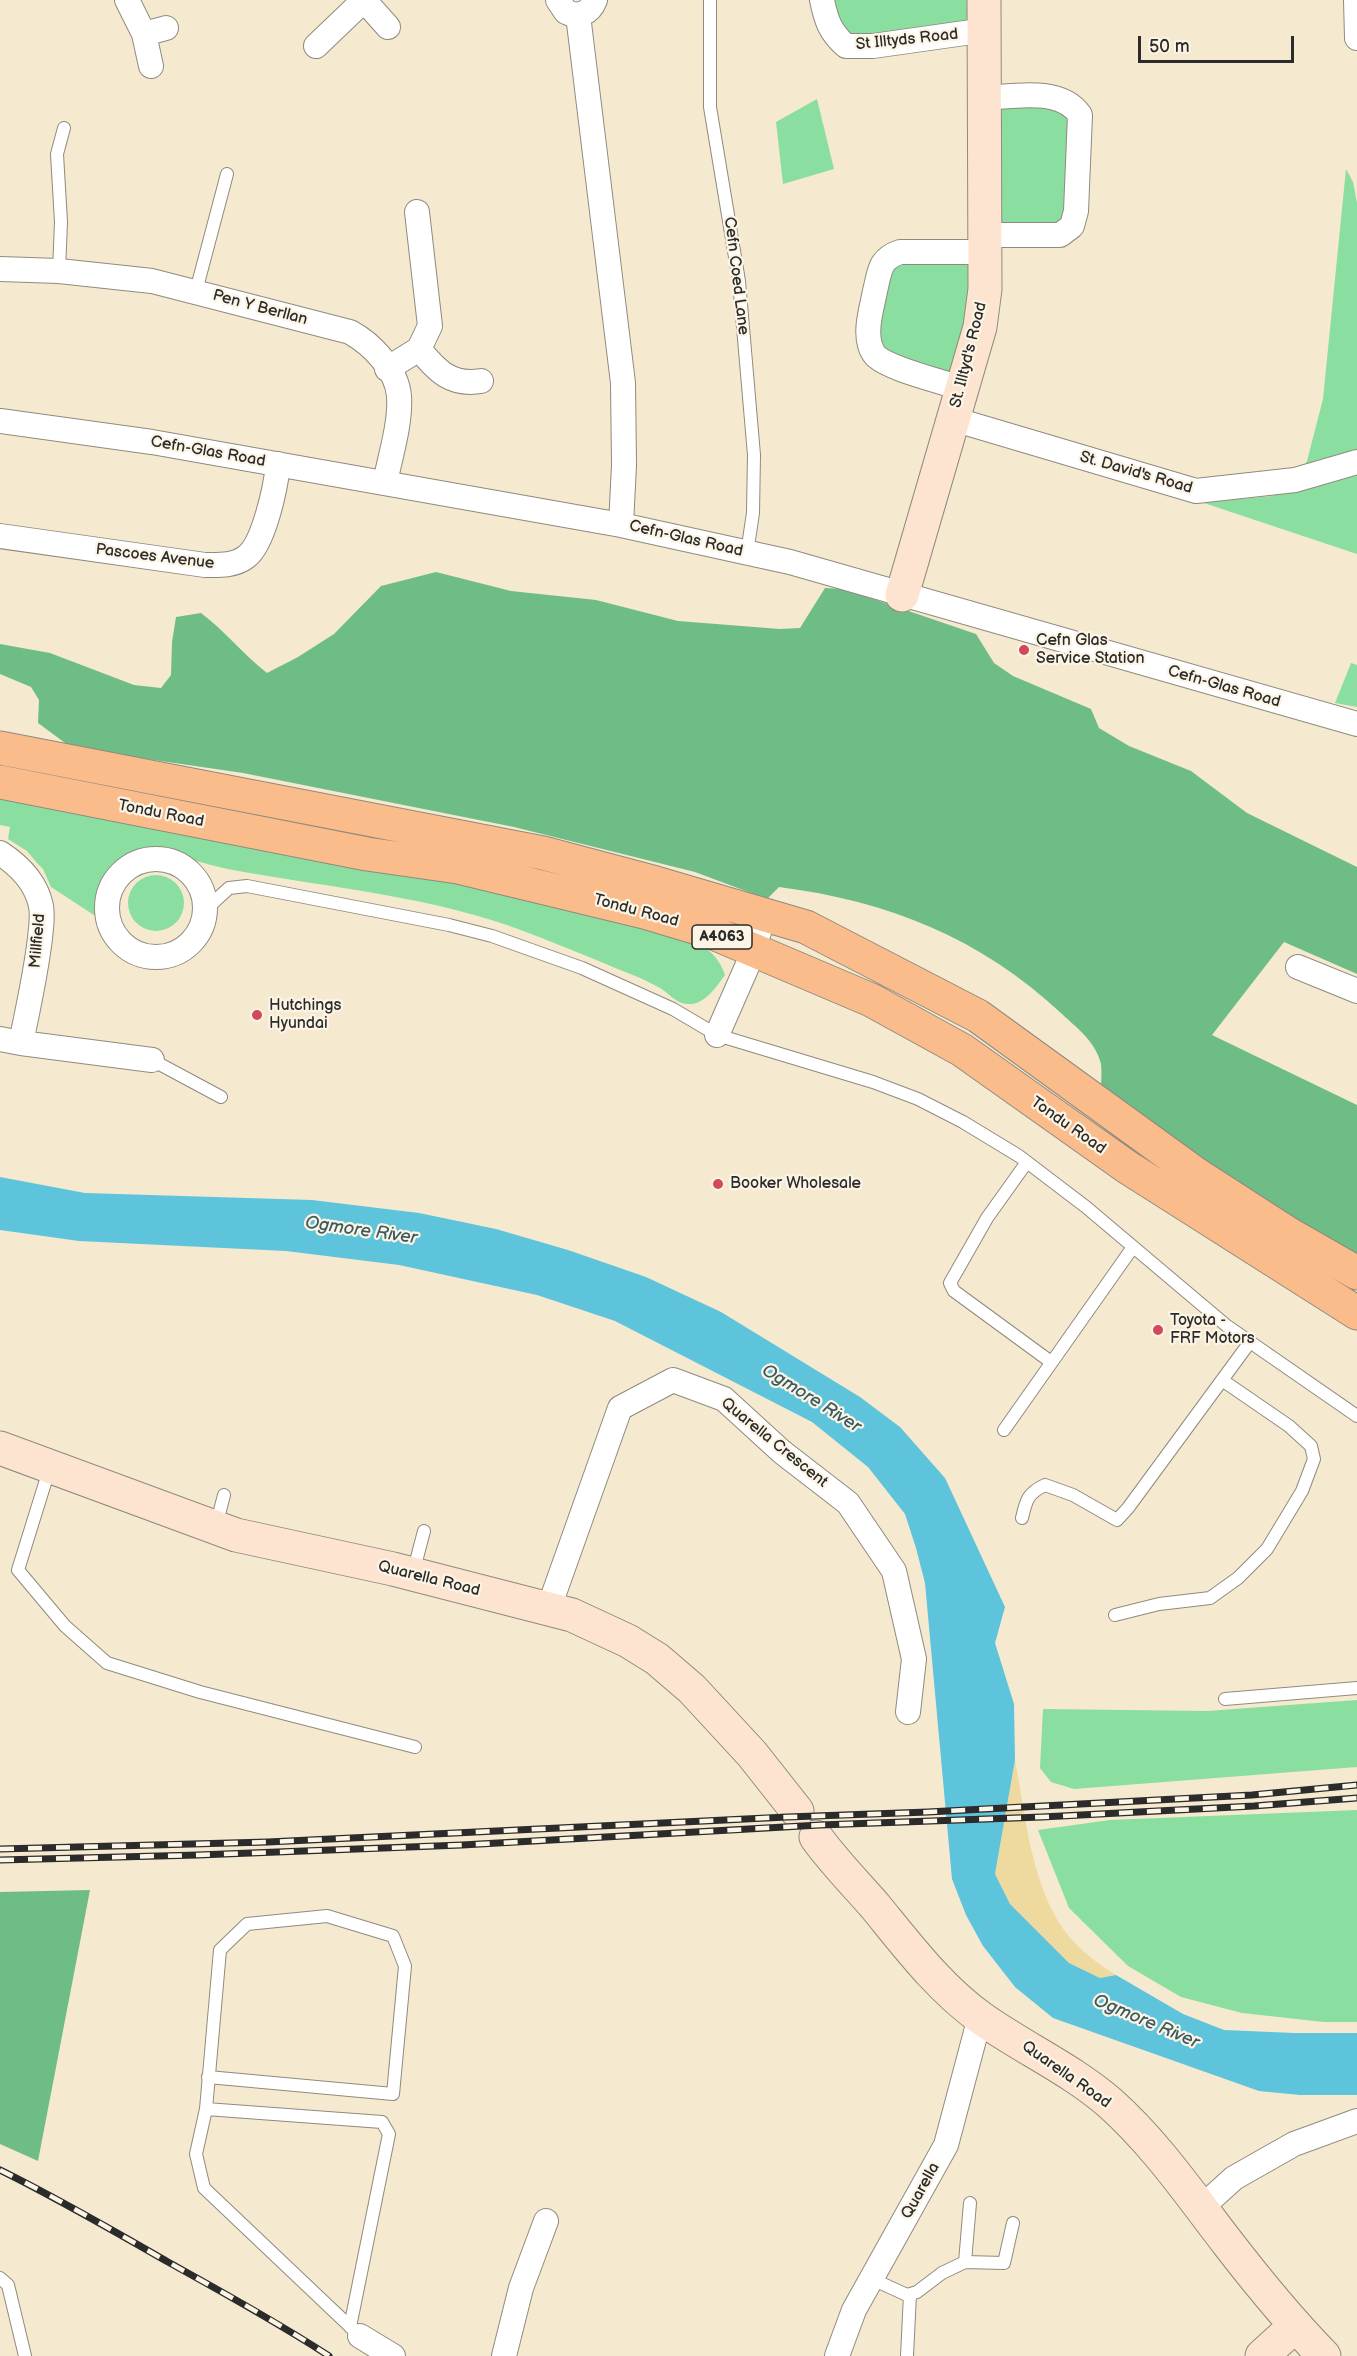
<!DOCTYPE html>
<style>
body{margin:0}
#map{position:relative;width:1357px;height:2356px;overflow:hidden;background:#f5e9d0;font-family:"Balsamiq Sans",sans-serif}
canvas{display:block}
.scale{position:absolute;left:1138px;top:36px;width:156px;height:27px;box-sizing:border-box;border:3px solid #2b2b2b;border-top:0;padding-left:8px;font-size:18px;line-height:21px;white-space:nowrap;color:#2b2b2b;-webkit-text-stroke:4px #fcf5e5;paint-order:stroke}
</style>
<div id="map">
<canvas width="1357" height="2356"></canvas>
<div class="scale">50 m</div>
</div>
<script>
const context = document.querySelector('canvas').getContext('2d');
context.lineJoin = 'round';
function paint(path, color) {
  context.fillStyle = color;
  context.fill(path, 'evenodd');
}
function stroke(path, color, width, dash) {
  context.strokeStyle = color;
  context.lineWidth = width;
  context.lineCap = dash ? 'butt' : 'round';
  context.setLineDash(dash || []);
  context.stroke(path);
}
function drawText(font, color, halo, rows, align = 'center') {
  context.font = font + ' "Balsamiq Sans",sans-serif';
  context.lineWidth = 4.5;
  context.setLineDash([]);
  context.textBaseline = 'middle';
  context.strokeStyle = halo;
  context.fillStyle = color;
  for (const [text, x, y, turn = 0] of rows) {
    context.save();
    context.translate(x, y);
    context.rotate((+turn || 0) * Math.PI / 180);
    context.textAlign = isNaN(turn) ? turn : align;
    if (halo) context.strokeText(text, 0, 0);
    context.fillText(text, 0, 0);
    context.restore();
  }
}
const green = new Path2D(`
 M831 0H973L971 21 877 38 845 34Z
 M817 99 834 169 783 184 776 122Z
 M1059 106 1068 116V214L1060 226 999 225V107Z
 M1346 169 1353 182 1357 203V554L1195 500 1240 499 1273 496 1298 477 1307 461 1323 399Z
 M899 260 970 261 972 307 953 371 947 373 893 359 878 346 881 298 887 273Z
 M1351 663 1357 665V707L1335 703Z
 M0 796 457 881 699 943C712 952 720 960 725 975 717 986 706 1003 691 1004 677 1005 671 995 660 988 643 978 624 972 606 964 579 953 553 942 526 932 433 896 330 888 233 870 205 865 161 847 135 859 109 870 106 893 97 917L51 887 43 869 37 863 27 851 8 839 10 827 0 825Z
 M128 903a28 28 0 1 1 56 0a28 28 0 1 1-56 0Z
 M1357 1700V1767L1074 1789 1051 1782 1040 1768 1043 1709 1207 1711Z
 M1357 1810V2022H1324L1242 2013 1181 1997 1128 1966 1069 1908 1038 1830 1110 1820Z`);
const forest = new Path2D(`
 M436 572 511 591 596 600 678 621 780 629 800 628 825 588 844 589 976 634 994 663 1013 676 1091 709 1099 728 1129 746 1191 771 1247 813 1357 867V974L1284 942 1212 1035 1357 1105V1257L1276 1211 1101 1091C1101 1083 1102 1072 1101 1064 1096 1042 1077 1028 1062 1014 981 938 888 901 779 887L767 899 695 872 514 827 243 773 72 748 38 723 39 700 31 687 0 674V644L50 653 134 685 161 688 171 675 172 642 176 617 201 613C225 631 243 654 267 673L298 657 334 634 381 586Z
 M90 1890 38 2161 0 2144V1892Z`);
const sand = new Path2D(`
 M1015 1760C1026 1818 1032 1896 1073 1941 1086 1955 1100 1965 1116 1975L1100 1978 1069 1963 1010 1904 995 1874Z`);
const water = new Path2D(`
 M0 1177 85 1193 312 1200 419 1213 496 1229 568 1250 646 1277 721 1312 860 1397 900 1427 945 1478 1005 1607 995 1643 1014 1704 1015 1760 995 1874 1010 1904 1069 1963 1100 1978 1116 1975 1183 2014 1224 2030 1294 2033H1357V2095H1300L1259 2091 1053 2018 1015 1987 983 1946 966 1915 952 1879 925 1583 916 1548 905 1514 868 1467 812 1422 615 1321 537 1295 399 1265 286 1251 79 1241 0 1230Z`);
const lane = new Path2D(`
 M710 0V107L739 281 754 455 753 513 747 553
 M59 271 61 222 57 154 64 128
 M196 291 227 174
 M205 910 229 888 247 886 449 925 492 936 582 968 673 1009 717 1035 873 1082 918 1099 963 1122 1019 1156 1086 1207 1227 1326 1357 1416
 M152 1060 221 1097
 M1027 1162 987 1218 950 1283 954 1291 1051 1362
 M1004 1430 1133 1247
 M50 1467 18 1570 65 1626 107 1663 200 1692 415 1747
 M1022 1518C1026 1500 1028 1493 1045 1485L1073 1495 1117 1520 1128 1508 1250 1342
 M216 1526 224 1495
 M413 1573 424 1531
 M1115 1615 1159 1604 1210 1598 1238 1578 1267 1549 1302 1491 1314 1459 1311 1446 1289 1426 1222 1380
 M1225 1699 1357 1688
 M208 2077 393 2094 405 1966 393 1936 327 1916 247 1924 220 1950 206 2109 196 2154 204 2188 360 2336
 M206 2109 382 2122 389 2134 350 2327
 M965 2262 970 2203
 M0 2278 8 2285 25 2356
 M872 2279 907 2295 917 2292 942 2273 965 2262 1004 2263 1013 2223
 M907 2356 910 2294`);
const street = new Path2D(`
 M127 0 144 34 151 66
 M364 0 388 27
 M558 0 566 12C579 18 590 13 595 0
 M822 0C826 20 830 32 846 46H873L986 30
 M1356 0 1357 38
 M578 15 623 383 624 465 621 525
 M144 34 166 28
 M316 46 364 0
 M985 235H1060L1072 226 1076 211 1080 115C1061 87 1015 96 986 98
 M0 269 59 271 152 281 350 332C372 344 397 370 399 396 401 423 390 457 385 483
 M419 349C437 371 451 386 481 381
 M387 369 419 349 430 326 417 212
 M963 389C942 381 892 370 877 357 874 355 871 349 870 345 865 329 872 307 875 291 880 271 879 259 900 252H985
 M953 419 1196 491 1295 480 1357 462
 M0 421 152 442 621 525 790 562 1357 724
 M0 536 205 565C219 565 234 566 246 557 264 544 276 486 278 464
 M0 853C20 866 36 882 41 906 43 917 41 928 40 938 36 973 28 1008 21 1043L0 1039
 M107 908a49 49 0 1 1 98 0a49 49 0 1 1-98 0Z
 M1298 967 1357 991
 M717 1035 749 962 765 914
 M21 1043 152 1060
 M550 1610 552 1599 620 1408 673 1380 724 1399 782 1452 848 1503 894 1571 914 1659 908 1712
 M1202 2207 1234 2178 1294 2144 1357 2121
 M360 2336 393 2356
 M504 2356 521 2288 546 2221
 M837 2356 854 2310 946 2145 980 2017`);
const secondary = new Path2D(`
 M902 595 980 327 985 289 984 0
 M0 1448 236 1535 393 1569 572 1615 628 1641 657 1659 692 1689 752 1754 797 1811
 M816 1837C834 1862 855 1883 875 1906 907 1945 939 1988 981 2018 1023 2048 1071 2069 1110 2103 1155 2143 1190 2194 1227 2242 1257 2281 1289 2320 1324 2356
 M1262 2356 1295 2326`);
const primary = new Path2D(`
 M0 748 543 853 656 883 806 927 978 1016 1196 1174 1289 1234 1357 1273
 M0 782 367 854 458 867 644 912 711 932 871 1000 962 1050 1127 1167 1357 1313`);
const rail = new Path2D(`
 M0 1849 268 1842 787 1817 928 1812 1252 1795 1357 1785
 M0 1860 198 1855 462 1845 820 1825 1042 1817 1254 1806 1357 1798
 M0 2170C57 2198 112 2230 168 2262 222 2292 277 2322 329 2356`);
const markers = [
 [1024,650,6,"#d1495b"],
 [257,1015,6,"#d1495b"],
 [718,1184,6,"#d1495b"],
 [1158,1330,6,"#d1495b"]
];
const shields = [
 [722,937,60]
];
const shieldNames = [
 ["A4063",722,937]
];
const streetNames = [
 ["St Illtyds Road",907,40,-6],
 ["Cefn Coed Lane",736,276,83],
 ["Pen Y Berllan",260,308,15],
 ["St. Illtyd's Road",969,355,-76],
 ["Cefn-Glas Road",208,452,10],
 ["St. David's Road",1136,473,16],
 ["Cefn-Glas Road",686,539,13],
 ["Pascoes Avenue",155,557,7],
 ["Cefn-Glas Road",1224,687,16],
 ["Tondu Road",161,814,11],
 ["Tondu Road",636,911,15],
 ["Millfield",38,941,-85],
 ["Tondu Road",1068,1126,35],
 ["Quarella Crescent",774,1443,39],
 ["Quarella Road",429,1579,14],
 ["Quarella Road",1066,2075,35],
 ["Quarella",921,2191,-61]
];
const poiNames = [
 ["Cefn Glas",1036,641],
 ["Service Station",1036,659],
 ["Hutchings",269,1006],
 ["Hyundai",269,1024],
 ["Booker Wholesale",730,1184],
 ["Toyota -",1170,1321],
 ["FRF Motors",1170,1339]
];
const waterNames = [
 ["Ogmore River",361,1231,8],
 ["Ogmore River",811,1399,32],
 ["Ogmore River",1146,2022,23]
];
paint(green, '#8adea0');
paint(forest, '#6fbd86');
paint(sand, '#eeda9e');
paint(water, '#5dc4db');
stroke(lane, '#908a7e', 14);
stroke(street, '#908a7e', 26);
stroke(secondary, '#908a7e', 35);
stroke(primary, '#908a7e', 35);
stroke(lane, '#fff', 12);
stroke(street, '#fff', 24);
stroke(secondary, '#fde4d1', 33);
stroke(primary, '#fabc8b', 33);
stroke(rail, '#2b2b2b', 7);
stroke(rail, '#fcf5e5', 4.5, [14]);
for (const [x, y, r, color] of markers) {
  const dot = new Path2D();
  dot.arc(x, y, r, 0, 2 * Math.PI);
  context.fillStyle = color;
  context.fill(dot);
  stroke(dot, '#fcf5e5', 2);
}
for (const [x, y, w] of shields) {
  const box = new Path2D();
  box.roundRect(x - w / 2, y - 12, w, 24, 4.5);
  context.fillStyle = '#fcf5e5';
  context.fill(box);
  stroke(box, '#2b2b2b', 1.5);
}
drawText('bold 15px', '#2b2b2b', null, shieldNames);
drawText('16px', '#2b2b2b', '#fcf5e5', streetNames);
drawText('16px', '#2b2b2b', '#fcf5e5', poiNames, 'left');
drawText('italic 18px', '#3a5960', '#fcf5e5', waterNames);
</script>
